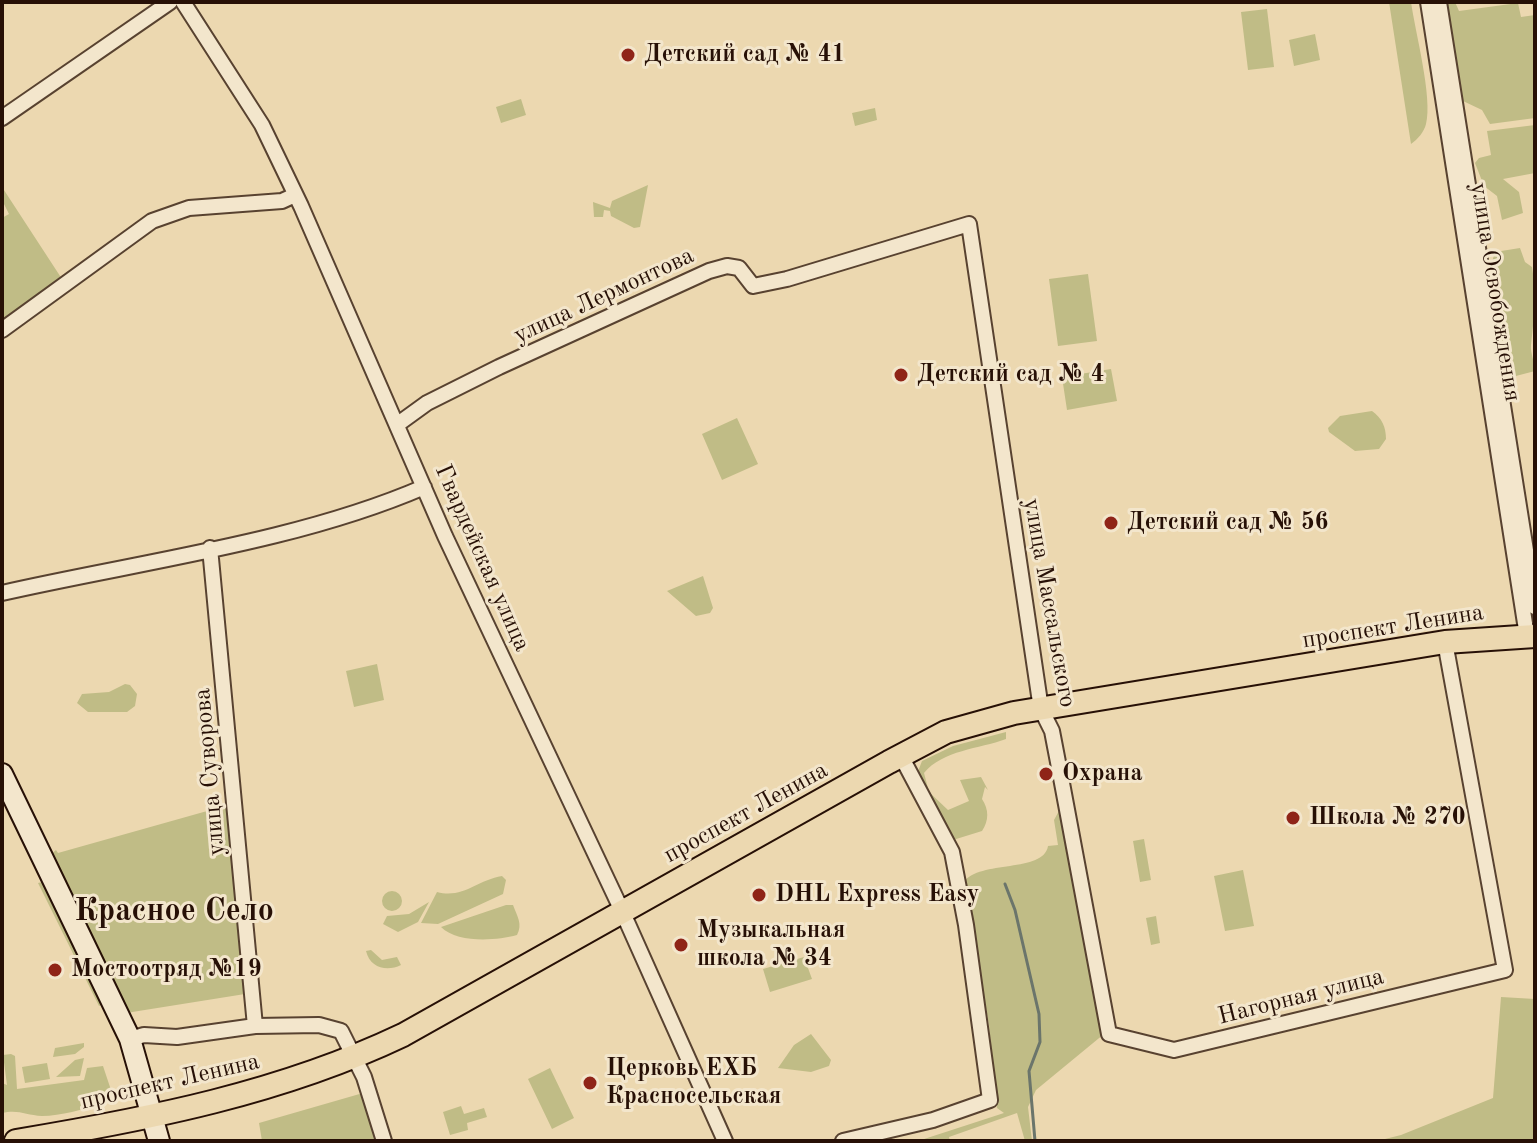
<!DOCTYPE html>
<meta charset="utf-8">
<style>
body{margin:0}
#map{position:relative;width:1537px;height:1143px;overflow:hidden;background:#ecd8b0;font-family:"Old Standard TT",serif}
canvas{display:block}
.frame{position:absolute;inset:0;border:4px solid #271006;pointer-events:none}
</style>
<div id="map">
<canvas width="1537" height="1143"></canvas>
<div class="frame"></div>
</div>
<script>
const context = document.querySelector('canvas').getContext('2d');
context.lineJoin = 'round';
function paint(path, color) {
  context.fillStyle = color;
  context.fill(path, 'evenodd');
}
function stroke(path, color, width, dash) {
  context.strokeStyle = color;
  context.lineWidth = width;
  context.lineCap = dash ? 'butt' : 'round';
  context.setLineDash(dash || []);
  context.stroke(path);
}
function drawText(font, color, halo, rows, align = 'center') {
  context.font = font + ' "Old Standard TT",serif';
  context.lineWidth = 6;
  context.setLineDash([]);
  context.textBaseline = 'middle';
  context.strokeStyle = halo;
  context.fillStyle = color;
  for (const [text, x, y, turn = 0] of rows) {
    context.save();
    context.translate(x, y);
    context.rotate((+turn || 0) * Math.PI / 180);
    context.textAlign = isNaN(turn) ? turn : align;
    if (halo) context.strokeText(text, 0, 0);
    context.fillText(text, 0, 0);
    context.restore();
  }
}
const green = new Path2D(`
 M1389 2H1411C1415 31 1433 98 1426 124 1424 132 1418 139 1411 144Z
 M1447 2H1455L1459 11 1518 3 1521 17 1535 15V118L1490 124 1482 110 1463 101Z
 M1267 9 1274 67 1248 70 1241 12Z
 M1315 34 1320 60 1294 66 1289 40Z
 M521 99 526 115 501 123 496 107Z
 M875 108 877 120 855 126 852 113Z
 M1535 125V173L1503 179 1519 192 1523 213 1502 220 1497 196 1484 186 1475 163 1479 158 1491 155 1487 131Z
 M648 185 640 227 634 228 611 216 610 211 604 210 603 217H594L593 202 610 208 612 201Z
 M2 187 62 279 2 322V218L9 214 2 200Z
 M1520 248 1525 262 1532 267C1537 296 1534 316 1531 345 1530 353 1535 362 1535 371L1512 377 1502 347 1491 265 1495 252Z
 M1088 274 1097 341 1058 346 1049 279Z
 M1111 369 1117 401 1067 410 1062 377Z
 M1372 411C1382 418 1386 427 1386 439L1379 449 1355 451 1329 432 1328 428 1340 416Z
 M737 418 758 464 722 480 702 434Z
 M703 576 713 608 710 613 696 616 667 591Z
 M377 664 384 700 354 707 346 671Z
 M125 684 130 685 137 694 135 706 127 712H88L77 703 82 694 109 692Z
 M1006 732V739C979 749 943 750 924 773L929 792 948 810 969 801 960 780 981 777 988 790 985 787 982 799C989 810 989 820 982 831L953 840 917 774 922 761 953 746Z
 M232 804 245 994 126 1013 49 856 56 850 58 853Z
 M1060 809 1063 811 1104 1034 1036 1090 1028 1107 1032 1141H1025L1017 1113 949 1137 950 1141H918L1004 1113 997 1108 989 1025 964 882C979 860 1044 873 1048 846L1058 845 1054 820Z
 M1144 839 1151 880 1140 882 1133 841Z
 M1243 870 1254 926 1225 931 1214 876Z
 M502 876 506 880 503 894 438 924 421 923 437 892C463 899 477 880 502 876Z
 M42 882 103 1004 99 1006 38 883Z
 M382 901a10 10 0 1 1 20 0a10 10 0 1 1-20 0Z
 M429 902 418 922 398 932 383 924 387 916 409 914Z
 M506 905H513C517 916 523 924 517 935 495 941 457 943 441 927Z
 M1156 916 1160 943 1151 945 1146 918Z
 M371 950 382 960 397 957 401 965C387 972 370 968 366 951Z
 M804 957 812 979 770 992 763 969Z
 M1501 997 1535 999V1141H1377L1401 1135 1493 1098Z
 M811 1034 831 1060 829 1066 811 1072 778 1068 794 1045Z
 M84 1043V1047L75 1054 53 1057 55 1048Z
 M11 1054 15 1056 17 1089 84 1080 87 1068 103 1066 111 1090 98 1094 102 1104C83 1109 61 1116 42 1116 26 1115 18 1109 2 1113V1083L7 1085 3 1055Z
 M84 1058 80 1076 56 1077 75 1060Z
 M47 1063 50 1079 25 1083 22 1067Z
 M550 1068 574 1118 552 1129 528 1079Z
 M363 1093 377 1141H262L259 1123Z
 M461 1106 464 1114 484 1108 487 1117 467 1123 468 1130 450 1135 443 1112Z`);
const stream = new Path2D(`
 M1005 884 1015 910 1039 1014 1040 1042 1029 1071 1035 1141`);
const street = new Path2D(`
 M183 2 262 125 301 206 445 536 623 913 725 1141
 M1428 2 1527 636
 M1439 2 1535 607
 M2 118 170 2
 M2 330 152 221 189 208 282 201 295 195
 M398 424 427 403 499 367 709 271 727 266 739 268 753 286 787 279 969 224 1041 709 1052 731 1062 783 1109 1034 1174 1050 1505 970 1445 642
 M210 548 255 1026 319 1025 341 1031 364 1077 384 1141
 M2 593C138 562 297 542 424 487
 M130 1039 144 1035 177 1037 255 1026
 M843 1141 933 1120 990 1100 966 925 952 852 901 756`);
const secondary = new Path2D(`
 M2 774 130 1039 159 1141`);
const primary = new Path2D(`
 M16 1141C149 1119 281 1093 403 1035L889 762 946 732 1014 713 1445 642 1535 636`);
const markers = [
 [628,55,8,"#8f2418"],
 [901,375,8,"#8f2418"],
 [1111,523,8,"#8f2418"],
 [1046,774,8,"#8f2418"],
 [1293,818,8,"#8f2418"],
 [759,895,8,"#8f2418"],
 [681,945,8,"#8f2418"],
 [55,970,8,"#8f2418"],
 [590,1083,8,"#8f2418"]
];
const poiNames = [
 ["Детский сад № 41",644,55],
 ["Детский сад № 4",917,375],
 ["Детский сад № 56",1127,523],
 ["Охрана",1062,774],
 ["Школа № 270",1309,818],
 ["DHL Express Easy",775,895],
 ["Музыкальная",697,931],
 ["школа № 34",697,959],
 ["Мостоотряд №19",71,970],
 ["Церковь ЕХБ",606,1069],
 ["Красносельская",606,1097]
];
const streetNames = [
 ["улица Освобождения",1495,292,81],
 ["улица Лермонтова",604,296,-25],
 ["Гвардейская улица",482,558,66],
 ["улица Массальского",1049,603,80],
 ["проспект Ленина",1393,627,-9],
 ["улица Суворова",210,772,-95],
 ["проспект Ленина",746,813,-29],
 ["Нагорная улица",1301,997,-14],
 ["проспект Ленина",170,1082,-13]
];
const districtNames = [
 ["Красное Село",174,912]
];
paint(green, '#c0bc86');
stroke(stream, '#6b756b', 3);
stroke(street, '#584230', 18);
stroke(secondary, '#271006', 24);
stroke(primary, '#271006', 26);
stroke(street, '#f3e6cc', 14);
stroke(secondary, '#f3e6cc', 20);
stroke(primary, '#ecd8b0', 22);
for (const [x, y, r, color] of markers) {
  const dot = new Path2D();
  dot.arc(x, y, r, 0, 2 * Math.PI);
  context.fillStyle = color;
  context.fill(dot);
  stroke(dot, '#f3e6cc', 3);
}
drawText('bold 24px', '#271006', '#f3e6cc', poiNames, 'left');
drawText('24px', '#271006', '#f3e6cc', streetNames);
drawText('bold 32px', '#271006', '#f3e6cc', districtNames);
</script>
